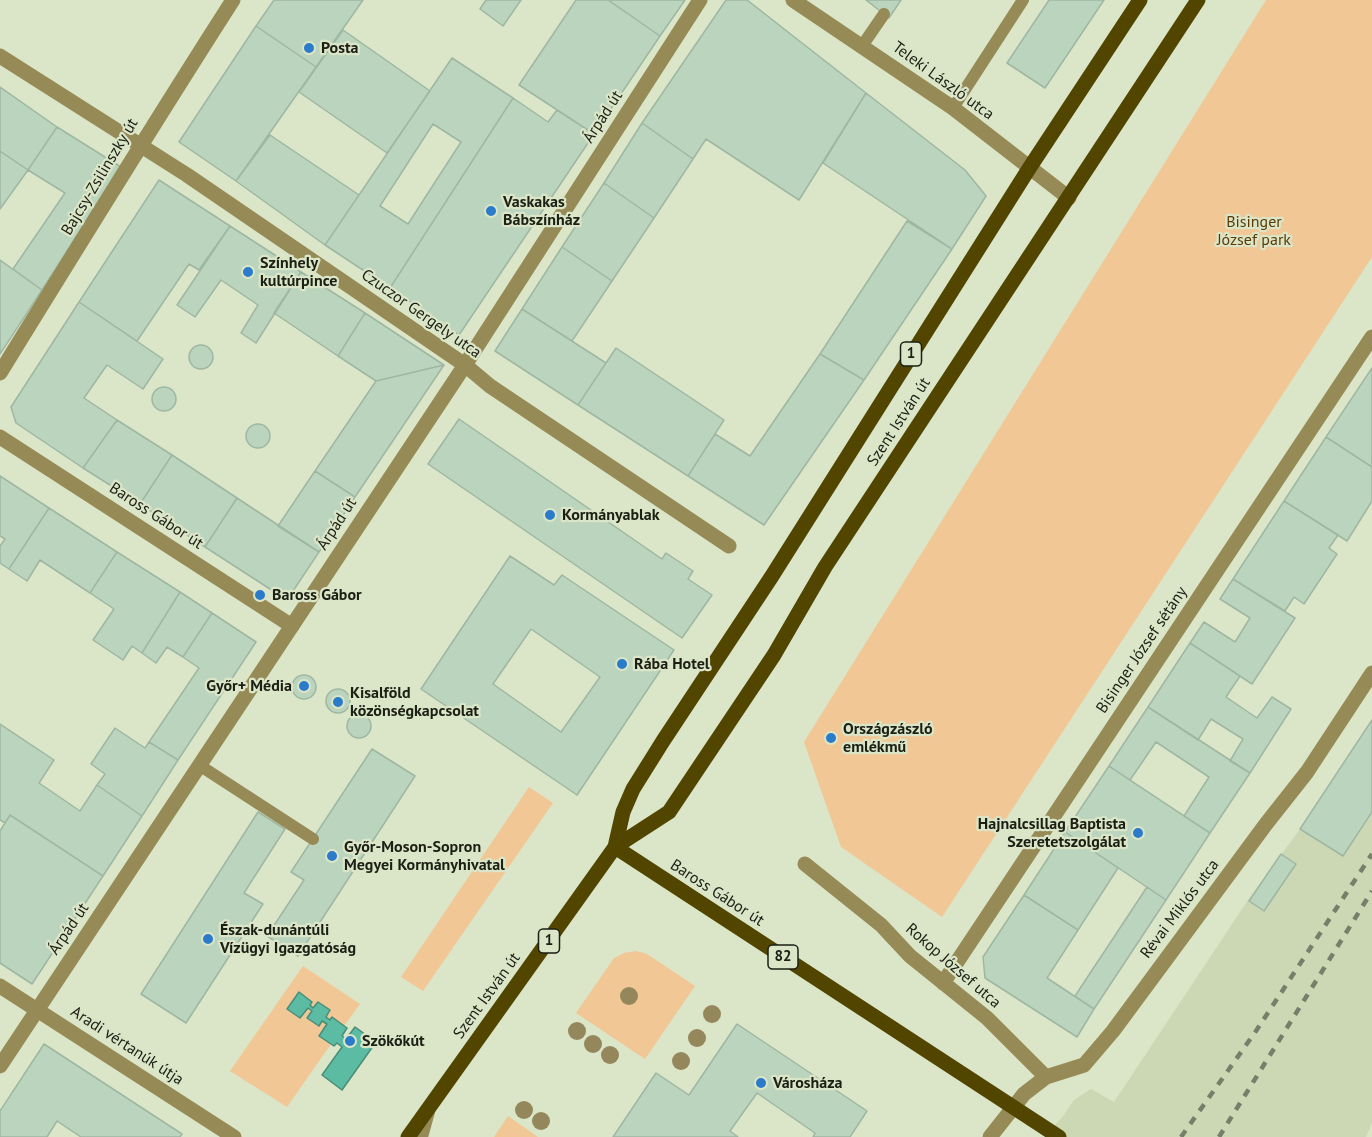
<!DOCTYPE html>
<meta charset="utf-8">
<style>
body{margin:0}
canvas{display:block;background:#dbe5c7}
</style>
<canvas width="1372" height="1137"></canvas>
<script>
const context = document.querySelector('canvas').getContext('2d');
context.lineJoin = 'round';
function paint(path, color) {
  context.fillStyle = color;
  context.fill(path, 'evenodd');
}
function stroke(path, color, width, dash) {
  context.strokeStyle = color;
  context.lineWidth = width;
  context.lineCap = dash ? 'butt' : 'round';
  context.setLineDash(dash || []);
  context.stroke(path);
}
function drawText(font, color, halo, rows, align = 'center') {
  context.font = font + ' "PT Sans",sans-serif';
  context.lineWidth = 4.5;
  context.setLineDash([]);
  context.textBaseline = 'middle';
  context.strokeStyle = halo;
  context.fillStyle = color;
  for (const [text, x, y, turn = 0] of rows) {
    context.save();
    context.translate(x, y);
    context.rotate((+turn || 0) * Math.PI / 180);
    context.textAlign = isNaN(turn) ? turn : align;
    if (halo) context.strokeText(text, 0, 0);
    context.fillText(text, 0, 0);
    context.restore();
  }
}
const built = new Path2D(`
 M1372 720V1123L1366 1137H1044L1064 1115 1074 1100 1091 1089 1114 1102 1248 900 1300 829Z`);
const green = new Path2D(`
 M1266 0H1372V257L942 917 841 847 804 742Z
 M529 787 553 803 423 991 401 977Z
 M636 951 647 954 695 986 645 1059 576 1013 614 958 624 953Z
 M303 966 360 1004 344 1026 332 1017 330 1020 326 1017 330 1010 318 1002 313 1008 310 1006 312 1002 299 992 287 1008H308L328 1024 319 1036 331 1044 287 1107 230 1071Z
 M508 1116 538 1137H494Z`);
const water = new Path2D(`
 M299 992 312 1002 310 1005 313 1008 318 1002 330 1010 326 1017 330 1020 332 1017 347 1028 342 1036 346 1039 355 1027 376 1042 342 1090 322 1075 342 1047 337 1043 334 1046 319 1036 327 1024 322 1021 319 1026 307 1018 312 1011 308 1008 300 1018 287 1009Z`);
const building = new Path2D(`
 M274 0H363L316 67 256 26Z
 M486 0H521L503 26 480 9Z
 M576 0H608L660 36 594 134 519 85Z
 M608 0H685L660 36Z
 M726 0H747L866 93 799 200 706 139 693 159 642 123Z
 M866 0H901L889 18Z
 M1049 0H1104L1045 88 1007 63Z
 M256 26 316 67 236 181 179 142Z
 M343 30 430 91 387 153 299 92Z
 M452 58 513 98 390 288 325 245ZM433 124 461 142 408 224 380 206Z
 M0 87 57 127 28 170 0 151Z
 M866 93 965 170 986 196 952 249 823 163Z
 M513 98 548 122 557 110 594 134 459 335 390 288Z
 M642 123 693 159 654 218 604 183Z
 M57 127 121 167 42 290 13 269 65 193 28 170Z
 M270 135 359 195 325 245 236 181Z
 M0 151 28 170 0 209Z
 M159 180 230 226 199 270 189 264 137 341 79 302Z
 M604 183 654 218 612 281 562 247Z
 M907 221 952 249 864 380 820 354Z
 M230 226 301 272 256 343 241 333 258 305 221 280 195 317 177 305Z
 M562 247 612 281 572 341 522 309Z
 M0 260 42 290 0 354Z
 M301 272 365 313 338 356 274 313Z
 M79 302 163 359 143 389 107 365 84 398 117 420 83 468 16 423 11 407Z
 M522 309 606 363 578 405 495 351Z
 M365 313 444 365 376 381 338 356Z
 M189 357a12 12 0 1 1 24 0a12 12 0 1 1-24 0Z
 M616 348 724 420 688 476 578 405Z
 M820 354 864 380 764 525 688 476 715 434 750 456Z
 M444 365 355 497 315 471 376 381Z
 M1372 368V467L1326 437Z
 M152 399a12 12 0 1 1 24 0a12 12 0 1 1-24 0Z
 M459 419 662 559 666 553 693 571 688 579 712 595 682 638 428 464Z
 M117 420 172 455 140 504 83 468Z
 M246 436a12 12 0 1 1 24 0a12 12 0 1 1-24 0Z
 M1326 437 1372 467V501L1347 541 1284 501Z
 M172 455 237 498 205 547 140 504Z
 M315 471 355 497 319 552 278 526Z
 M0 476 49 508 9 569 0 563V546L5 539 0 536Z
 M237 498 319 552 287 600 205 547Z
 M1284 501 1338 535 1329 548 1337 554 1304 604 1294 597 1285 611 1233 579Z
 M49 508 117 552 90 593 40 560 27 581 9 569Z
 M117 552 180 592 142 653 132 646 123 660 93 640 114 609 90 593Z
 M510 556 554 585 562 575 674 650 577 795 421 689ZM531 629 600 677 561 732 493 684Z
 M1233 579 1295 618 1252 684 1190 643 1204 622 1235 642 1250 618 1220 599Z
 M180 592 212 613 183 657 167 647 156 663 142 653Z
 M212 613 256 642 178 760 149 742 199 668 183 657Z
 M1190 643 1240 676 1226 697 1257 718 1272 697 1291 709 1250 773 1230 761 1243 739 1211 719 1198 740 1148 707Z
 M292 687a12 12 0 1 1 24 0a12 12 0 1 1-24 0Z
 M326 701a12 12 0 1 1 24 0a12 12 0 1 1-24 0Z
 M1148 707 1250 773 1210 833 1184 816 1209 777 1156 742 1130 780 1109 766Z
 M347 726a12 12 0 1 1 24 0a12 12 0 1 1-24 0Z
 M1372 720V812L1343 856 1300 829Z
 M0 724 54 760 39 783 80 811 97 785 142 816 103 876 10 815 5 823 0 820Z
 M115 728 145 748 149 742 178 760 142 816 97 785 105 774 91 764Z
 M372 749 415 776 298 956 267 936 304 880 291 872Z
 M1109 766 1210 833 1166 900 1065 832Z
 M258 812 285 829 244 893 263 904 186 1023 141 994Z
 M10 815 103 876 32 984 0 963V831Z
 M1065 832 1118 868 1078 930 1024 895Z
 M1281 854 1296 864 1264 911 1249 901Z
 M1147 887 1166 900 1094 1009 1075 996Z
 M1024 895 1078 930 1047 978 1094 1009 1077 1037 985 978 983 957Z
 M737 1024 867 1111 850 1137H813L815 1133 757 1093 730 1131 738 1137H613L656 1073 689 1095Z
 M44 1044 182 1134 180 1137H81L57 1121 47 1137H0V1111Z`);
const service = new Path2D(`
 M862 46 884 14
 M953 108 1023 0
 M199 765 313 839
 M422 1137 429 1112`);
const pedestrian = new Path2D(`
 M0 437 292 626`);
const minor = new Path2D(`
 M793 0 953 108 1069 198
 M0 56 187 175 465 365 490 386 729 546
 M0 373C77 248 154 123 233 0
 M805 864 881 925 910 956 987 1018 1046 1077
 M943 983 1372 337
 M0 986 234 1137
 M0 1066 465 365 700 0
 M990 1137 1024 1094 1046 1077 1084 1065 1113 1031 1266 824 1307 772 1372 673`);
const primary = new Path2D(`
 M615 847 669 812 774 655 825 567 1198 0
 M615 847 1059 1137
 M408 1137 615 847 623 812 633 789 663 741 772 576 1030 167 1140 0`);
const rail = new Path2D(`
 M1181 1137 1256 1031 1372 854
 M1219 1137 1372 891`);
const trees = [
 [629,996],
 [712,1014],
 [577,1031],
 [697,1038],
 [593,1044],
 [610,1055],
 [681,1061],
 [524,1110],
 [541,1121]
];
const markers = [
 [309,48,6,"#2a7ccb"],
 [491,211,6,"#2a7ccb"],
 [248,272,6,"#2a7ccb"],
 [550,515,6,"#2a7ccb"],
 [260,595,6,"#2a7ccb"],
 [622,664,6,"#2a7ccb"],
 [304,686,6,"#2a7ccb"],
 [338,702,6,"#2a7ccb"],
 [831,738,6,"#2a7ccb"],
 [1138,833,6,"#2a7ccb"],
 [332,856,6,"#2a7ccb"],
 [208,939,6,"#2a7ccb"],
 [350,1041,6,"#2a7ccb"],
 [761,1083,6,"#2a7ccb"]
];
const shields = [
 [911,354,21],
 [549,941,21],
 [783,957,30]
];
const shieldNames = [
 ["1",911,354],
 ["1",549,941],
 ["82",783,957]
];
const poiNames = [
 ["Posta",321,48],
 ["Vaskakas",503,202],
 ["Bábszínház",503,220],
 ["Színhely",260,263],
 ["kultúrpince",260,281],
 ["Kormányablak",562,515],
 ["Baross Gábor",272,595],
 ["Rába Hotel",634,664],
 ["Győr+ Média",292,686,"right"],
 ["Kisalföld",350,693],
 ["közönségkapcsolat",350,711],
 ["Országzászló",843,729],
 ["emlékmű",843,747],
 ["Hajnalcsillag Baptista",1126,824,"right"],
 ["Szeretetszolgálat",1126,842,"right"],
 ["Győr-Moson-Sopron",344,847],
 ["Megyei Kormányhivatal",344,865],
 ["Észak-dunántúli",220,930],
 ["Vízügyi Igazgatóság",220,948],
 ["Szökőkút",362,1041],
 ["Városháza",773,1083]
];
const streetNames = [
 ["Teleki László utca",943,81,36],
 ["Árpád út",603,117,-57],
 ["Bajcsy-Zsilinszky út",100,177,-59],
 ["Czuczor Gergely utca",421,314,35],
 ["Szent István út",899,422,-57],
 ["Baross Gábor út",156,516,33],
 ["Árpád út",337,524,-57],
 ["Bisinger József sétány",1142,650,-56],
 ["Baross Gábor út",717,893,33],
 ["Révai Miklós utca",1180,909,-53],
 ["Árpád út",69,929,-56],
 ["Rokop József utca",953,966,41],
 ["Szent István út",487,996,-54],
 ["Aradi vértanúk útja",127,1046,33]
];
const parkNames = [
 ["Bisinger",1254,222],
 ["József park",1254,240]
];
paint(built, '#ccd8b4');
paint(green, '#f0c795');
paint(water, '#5bbca3');
stroke(water, '#488d78', 1.5);
paint(building, '#bbd4be');
stroke(building, '#9eb7a2', 1.5);
stroke(service, '#968b57', 12);
stroke(pedestrian, '#968b57', 15);
stroke(minor, '#968b57', 15);
stroke(primary, '#514500', 15);
stroke(rail, '#777e6a', 4.5, [8, 8]);
context.fillStyle = '#95875c';
for (const [x, y] of trees) {
  context.beginPath();
  context.arc(x, y, 9, 0, 2 * Math.PI);
  context.fill();
}
for (const [x, y, r, color] of markers) {
  const dot = new Path2D();
  dot.arc(x, y, r, 0, 2 * Math.PI);
  context.fillStyle = color;
  context.fill(dot);
  stroke(dot, '#dbe5c7', 2);
}
for (const [x, y, w] of shields) {
  const box = new Path2D();
  box.roundRect(x - w / 2, y - 12, w, 24, 4.5);
  context.fillStyle = '#dbe5c7';
  context.fill(box);
  stroke(box, '#1b1f14', 1.5);
}
drawText('bold 15px', '#1b1f14', null, shieldNames);
drawText('bold 16px', '#1b1f14', '#dbe5c7', poiNames, 'left');
drawText('16px', '#1b1f14', '#dbe5c7', streetNames);
drawText('16px', '#5b3a05', '#dbe5c7', parkNames);
</script>
